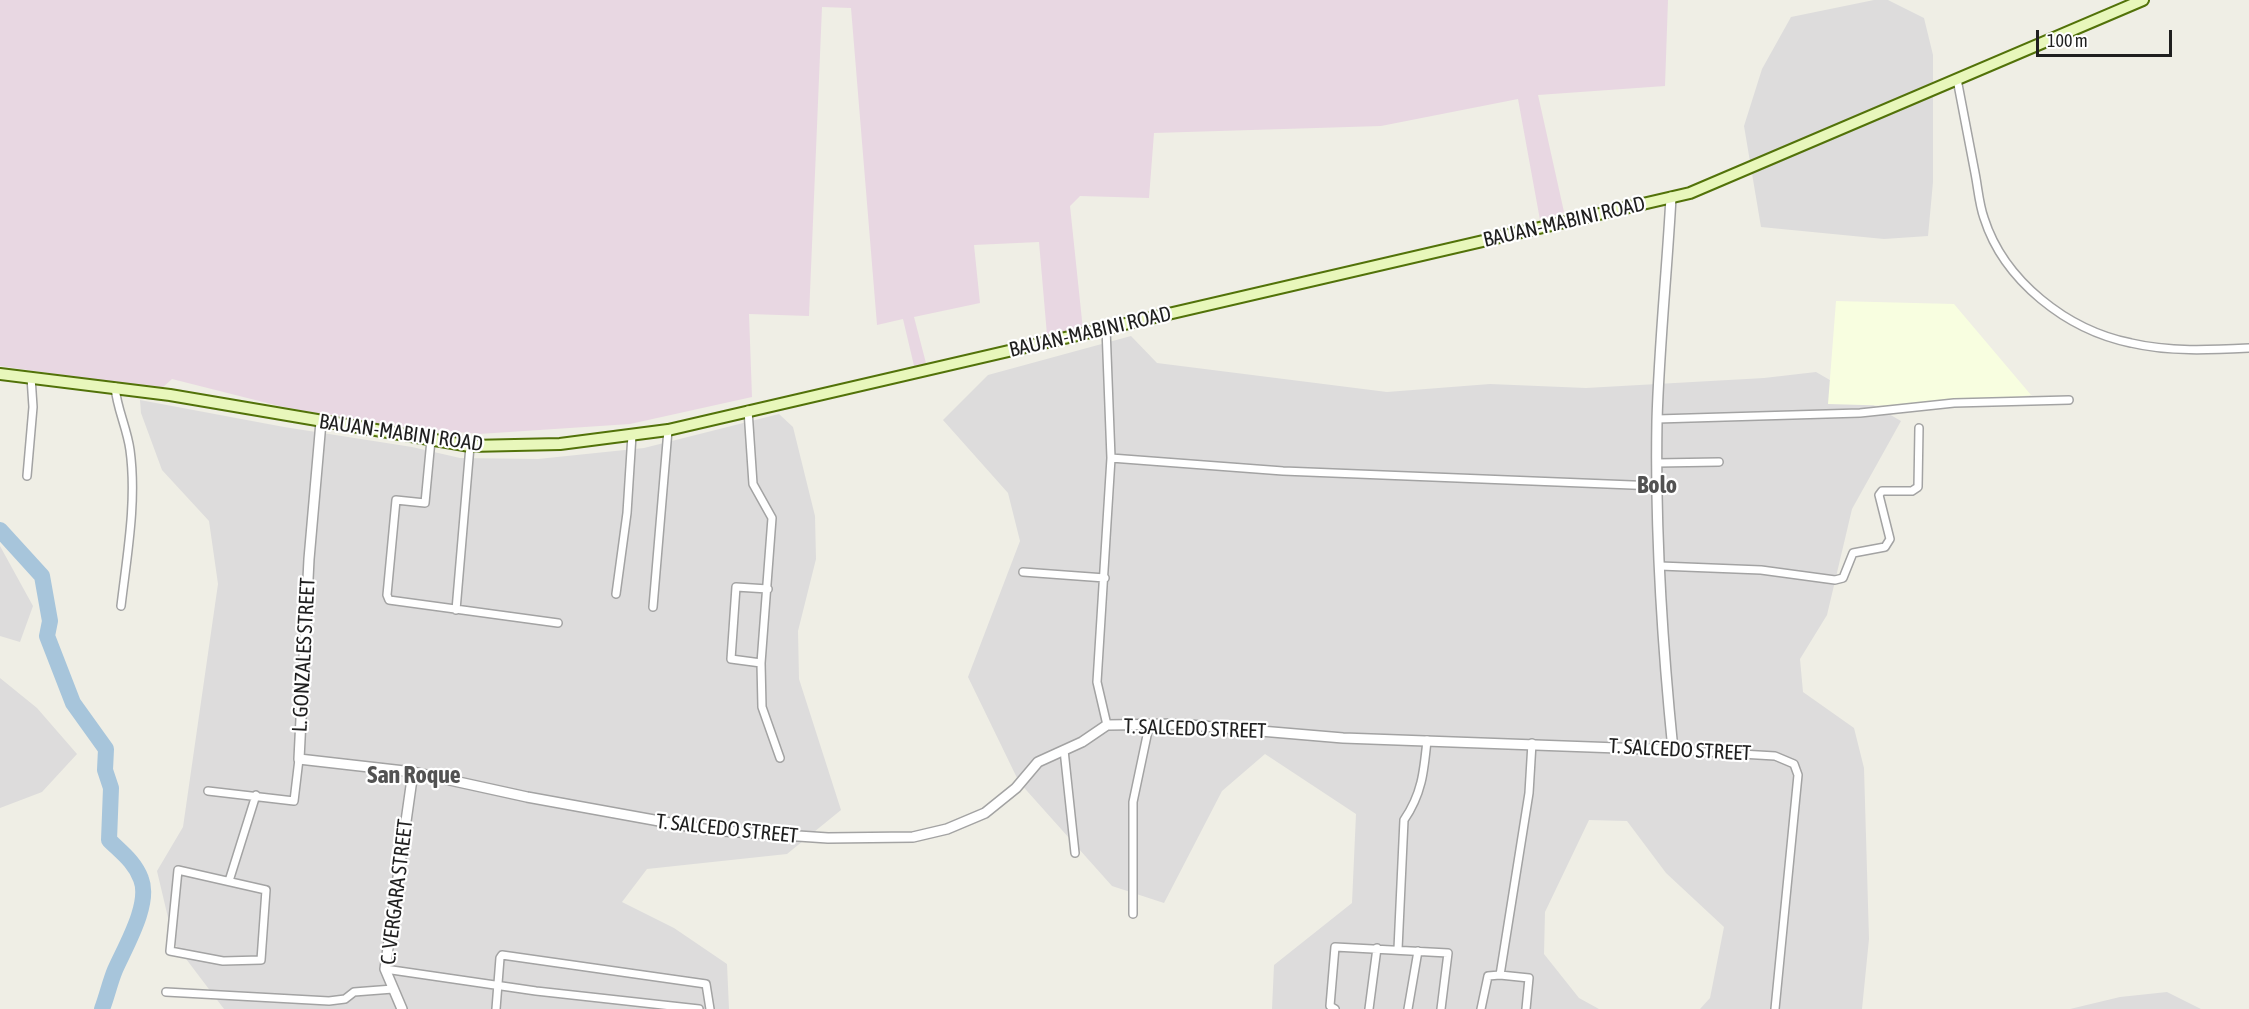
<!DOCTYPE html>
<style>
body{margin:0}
#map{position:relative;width:2249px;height:1009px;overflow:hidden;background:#efeee5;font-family:"Asap Condensed",sans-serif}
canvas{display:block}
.scale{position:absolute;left:2036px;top:30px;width:136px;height:27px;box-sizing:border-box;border:3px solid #1f1f1f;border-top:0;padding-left:8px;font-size:18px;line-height:21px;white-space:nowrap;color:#1f1f1f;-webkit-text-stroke:4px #fff;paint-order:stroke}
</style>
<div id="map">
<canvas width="2249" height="1009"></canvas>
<div class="scale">100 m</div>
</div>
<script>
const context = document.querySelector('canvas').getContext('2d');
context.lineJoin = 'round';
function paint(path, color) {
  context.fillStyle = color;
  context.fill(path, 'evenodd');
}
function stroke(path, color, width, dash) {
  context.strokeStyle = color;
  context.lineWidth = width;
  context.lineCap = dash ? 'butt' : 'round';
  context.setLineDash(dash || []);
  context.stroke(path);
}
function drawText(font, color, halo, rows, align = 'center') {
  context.font = font + ' "Asap Condensed",sans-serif';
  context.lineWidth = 4.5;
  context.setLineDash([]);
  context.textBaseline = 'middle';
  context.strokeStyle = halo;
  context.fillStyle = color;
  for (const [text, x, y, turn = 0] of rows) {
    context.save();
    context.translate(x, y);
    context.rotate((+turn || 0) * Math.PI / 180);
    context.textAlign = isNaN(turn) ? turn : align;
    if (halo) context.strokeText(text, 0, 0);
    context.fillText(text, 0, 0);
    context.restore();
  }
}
const residential = new Path2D(`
 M1874 0H1888L1924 18 1933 55V182L1928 236 1884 239 1761 227 1744 126 1762 69 1791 17Z
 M1131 336 1157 363 1387 392 1490 384 1586 388 1764 378 1816 372 1901 421 1852 509 1827 615 1800 659 1803 692 1854 728 1864 768 1869 939 1862 1009H1700L1710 998 1724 927 1666 873 1627 821 1589 820 1545 912 1544 954 1579 998 1599 1009H1272L1274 965 1352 903 1356 814 1265 754 1222 791 1164 903 1112 886 1019 782 968 677 1020 541 1008 493 943 420 988 375Z
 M140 400 284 427 412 447 460 458 538 459 644 448 779 414 793 427 815 516 816 559 798 631 799 679 841 810 787 854 647 869 622 902 674 928 727 964 729 1009H224L174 943 157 871 183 827 218 584 209 521 162 470 141 413Z
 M0 546 33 606 20 642 0 636Z
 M0 678 37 708 77 754 42 792 0 808Z
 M2167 992 2201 1009H2070L2120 997Z`);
const industrial = new Path2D(`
 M0 0H1668L1665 86 1538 95 1564 212 1540 220 1518 99 1381 126 1154 133 1149 198 1080 196 1070 206 1083 330 1047 335 1039 242 974 245 980 303 914 317 927 367 915 370 903 319 877 325 851 8 822 7 809 316 749 314 752 397 630 424 479 434 380 425 279 406 172 379 161 389 0 366Z`);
const education = new Path2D(`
 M1836 301 1954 304 2031 395 1933 407 1828 404Z`);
const river = new Path2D(`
 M0 530 42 576 50 621 47 636 73 703 106 749 105 770 111 788 109 840C121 852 135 862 141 879 151 904 125 947 115 970 110 982 107 996 102 1009`);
const minor = new Path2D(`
 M1957 79C1963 110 1969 142 1975 173 1978 188 1979 204 1984 218 2004 281 2067 330 2131 343 2169 352 2210 350 2249 348
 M1106 328 1111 458 1097 682 1107 725
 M115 387C117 409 127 428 130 450 137 501 127 555 121 606
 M748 410 753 484 772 518 761 663 762 707 780 758
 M1657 419 1860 413 1954 403 2069 400
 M431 440 425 503 396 500 387 595 389 600 558 623
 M1111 458 1283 471 1657 486
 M1657 463 1719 462
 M27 476 33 407 31 377
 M1660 566 1761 570 1835 580 1843 578 1853 553 1885 547 1890 539 1879 495 1882 491H1912L1918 487 1919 428
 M1023 572 1105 578
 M616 594 627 513 632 435
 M653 607 668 430
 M456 610 470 446
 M761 663 731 659 736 587 768 589
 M1064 750 1075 853
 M1673 750 1775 756 1794 764 1798 775 1775 1009
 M208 791 294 801 299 759
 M178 870 266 890 261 960 223 961 170 951Z
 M229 881 256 795
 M1133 914V802L1149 726
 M1398 949 1404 820C1422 794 1424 771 1427 740
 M385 969 536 991 699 1009
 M1500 975 1529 978 1526 1009
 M166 992 329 1001 345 999 354 992 393 989
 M496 1009 500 958 502 955 706 984 710 1009
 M1335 1009 1330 1006 1335 947 1448 953 1441 1009
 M1369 1009 1377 948
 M1408 1009 1418 951
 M1481 1009 1488 976 1500 975 1529 793 1532 743`);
const tertiary = new Path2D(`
 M321 422 309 559 299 759 413 772 527 797 709 830 828 838 913 837 947 829 985 813 1016 788 1038 762 1082 742 1107 725 1178 724 1343 738 1673 750C1662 641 1655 530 1657 421 1659 346 1667 272 1671 197
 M402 1009 385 969 413 772`);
const secondary = new Path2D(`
 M0 374 170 395 470 446 560 444 668 430 1690 193 2143 0`);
const streetNames = [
 ["BAUAN-MABINI ROAD",1564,222,-13],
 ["BAUAN-MABINI ROAD",1090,332,-13],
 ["BAUAN-MABINI ROAD",401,433,8],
 ["L. GONZALES STREET",304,655,-87],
 ["T. SALCEDO STREET",1195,729,2],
 ["T. SALCEDO STREET",1680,750,3],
 ["T. SALCEDO STREET",727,829,6],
 ["C. VERGARA STREET",397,892,-83]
];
const quarterNames = [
 ["Bolo",1657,485],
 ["San Roque",414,775]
];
paint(residential, '#dddcdc');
paint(industrial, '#e8d7e2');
paint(education, '#f8fee0');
stroke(river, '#a7c5db', 16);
stroke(minor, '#a3a3a3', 10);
stroke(tertiary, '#a3a3a3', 12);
stroke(secondary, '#527209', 14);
stroke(minor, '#fff', 7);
stroke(tertiary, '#fff', 9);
stroke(secondary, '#e8f7bb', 10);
drawText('21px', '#1f1f1f', '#fff', streetNames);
drawText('bold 24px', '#525252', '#fff', quarterNames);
</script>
